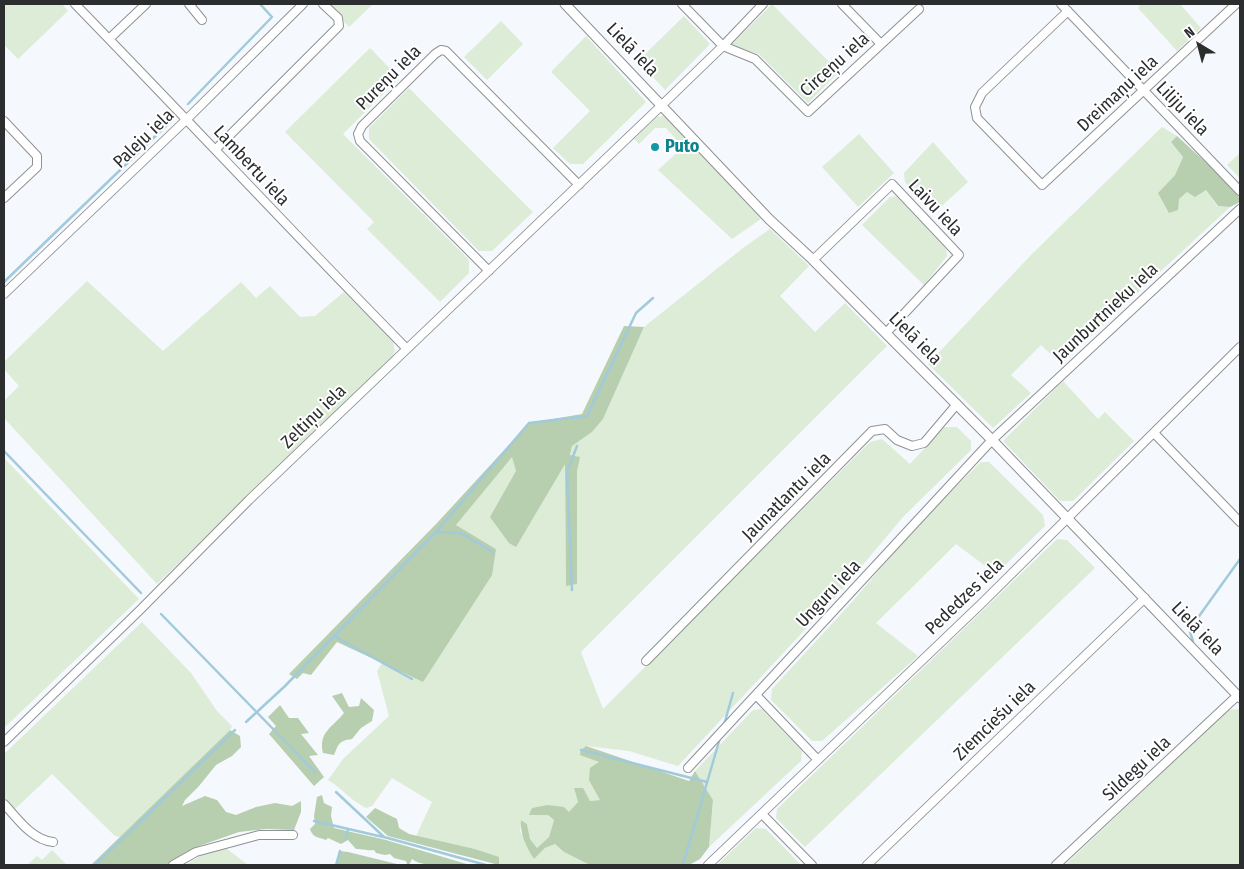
<!DOCTYPE html>
<meta charset="utf-8">
<style>
body{margin:0}
#map{position:relative;width:1244px;height:869px;overflow:hidden;background:#f5f8fd;font-family:"Fira Sans Condensed",sans-serif}
canvas{display:block}
.frame{position:absolute;inset:0;border:5px solid #2c2d2f;pointer-events:none}
.north{position:absolute;left:1174px;top:20px;width:50px;height:50px;-webkit-text-stroke:4px #fff;paint-order:stroke;rotate:323deg;font-size:14px;font-weight:700;line-height:20px;text-align:center;color:#2c2d2f}
.north::after{content:'';display:block;margin:auto;width:18px;height:22px;background:#2c2d2f;clip-path:polygon(50% 0,100% 100%,50% 72%,0 100%)}
</style>
<div id="map">
<canvas width="1244" height="869"></canvas>
<div class="frame"></div>
<div class="north">N</div>
</div>
<script>
const context = document.querySelector('canvas').getContext('2d');
context.lineJoin = 'round';
function paint(path, color) {
  context.fillStyle = color;
  context.fill(path, 'evenodd');
}
function stroke(path, color, width, dash) {
  context.strokeStyle = color;
  context.lineWidth = width;
  context.lineCap = dash ? 'butt' : 'round';
  context.setLineDash(dash || []);
  context.stroke(path);
}
function drawText(font, color, halo, rows, align = 'center') {
  context.font = font + ' "Fira Sans Condensed",sans-serif';
  context.lineWidth = 4;
  context.setLineDash([]);
  context.textBaseline = 'middle';
  context.strokeStyle = halo;
  context.fillStyle = color;
  for (const [text, x, y, turn = 0] of rows) {
    context.save();
    context.translate(x, y);
    context.rotate((+turn || 0) * Math.PI / 180);
    context.textAlign = isNaN(turn) ? turn : align;
    if (halo) context.strokeText(text, 0, 0);
    context.fillText(text, 0, 0);
    context.restore();
  }
}
const green = new Path2D(`
 M4 4H62L68 11 18 59 4 45Z
 M327 4H373L349 27Z
 M772 4 839 72 808 103 759 54 731 45Z
 M1138 4H1180L1201 28 1177 51 1138 8 1140 6Z
 M684 16 710 44 665 90 638 61Z
 M501 21 523 44 487 80 464 57Z
 M586 36 646 102 583 164H570L553 148 590 111 551 72Z
 M370 48 399 78 343 134 469 260V273L440 302 367 229 374 222 285 132Z
 M409 88 533 212 492 251H479L369 139V128Z
 M664 116 668 117 761 219 732 239 658 170 683 147 666 128H655L639 144 634 139 657 117Z
 M1162 127 1177 136 1171 142 1183 157 1175 175 1158 193 1179 199 1187 192 1206 190 1217 206 1230 207 1061 364 1041 345 1011 375 1031 393 993 428 928 364 1032 254Z
 M859 134 894 173 858 207 822 167Z
 M933 142 968 182 934 213 905 182 904 173Z
 M1240 153V178L1227 165Z
 M896 196 946 249 947 256 924 285 862 225 890 197Z
 M770 229 809 266 780 296 815 332 845 303 887 346 581 652 603 709 870 442 882 439 910 464 944 427H957L971 441V450L903 517 840 592 678 766 629 751 586 746 581 750V755L600 762V800L590 801 574 788 578 802 569 813 529 815H548L554 820 549 837 537 848 530 839 527 824 522 820 520 831 534 859 545 848 555 844 564 852 590 865H499L498 857 475 849 416 836 432 802 392 778 372 806 366 808C351 801 342 788 328 780L343 759 389 716 377 671 382 663 423 682 496 549 456 525 512 456 516 471 565 463 566 585 577 584V471L579 457 570 456 572 446 592 432 603 419 644 327 743 248Z
 M87 281 163 351 241 282 256 298 270 286 300 317 315 316 344 292 393 342 395 351 391 360 157 584 4 418V401L19 386 4 369V362Z
 M1063 381 1098 419 1105 412 1134 441 1073 501H1060L1003 441Z
 M4 458 139 599 4 728Z
 M981 462H989L1043 515 1045 526 996 574 956 544 876 623 918 656 822 741H812L771 700 772 689 852 602 918 524Z
 M1057 539 1067 540 1095 568 805 847 776 818 777 809Z
 M142 622 191 673 217 711 232 726 230 730 120 837 115 836 52 774 15 809 4 797V754Z
 M762 709 802 751 801 761 709 847 713 800 695 771 753 710Z
 M1239 709 1240 710V865H1065L1228 710Z
 M756 828 766 829 801 865H717Z
 M226 848 248 865H185L200 856Z
 M52 850 67 865H27L37 856 42 860Z`);
const forest = new Path2D(`
 M1177 136 1212 168 1240 198V202L1230 207 1218 206 1206 190 1195 197 1187 192 1179 199 1178 210 1169 213 1158 193 1175 175 1183 157 1171 142Z
 M624 326 644 327 603 419 592 432 572 446 570 455 580 457 577 471V584L566 586 565 464 516 547 509 543 490 517 516 471 512 457 456 525 496 549 492 575 423 682 337 642 311 675 303 673 297 679 289 674 437 523 529 423 582 414Z
 M342 693 349 707 359 706 361 698 374 710 372 721 361 728 352 739C338 741 339 744 334 755L323 753C318 732 333 727 344 713L332 696Z
 M280 705 289 718H298L309 733 301 734 318 755 309 756 324 777 314 786 269 734 276 726 268 717Z
 M230 730 240 736 241 747 232 756 216 765 199 786 185 800 182 806 205 796 217 800 226 812 236 815 256 807 275 803 292 806 301 801V812L294 830 266 829 239 832 196 847 166 865H91Z
 M586 746 689 781 695 771 713 800 709 847 700 859 689 865H590L564 852 555 844 545 848 534 859C526 846 520 835 521 820L527 824 530 839 537 848 549 837 554 820 548 815H529L532 808 548 805 564 807 569 812 578 802 574 788H583L590 801 600 800 589 780 590 768 599 762 580 755 581 750Z
 M322 795 324 803 332 807 331 816 334 828 386 840 470 865C453 865 426 869 412 859L409 865 407 864 406 861 394 858 390 854 385 855 376 853 374 850C367 851 364 849 356 849L348 840 341 844 328 838 326 840C318 837 313 838 310 829L315 824 314 816 317 797Z
 M375 808 397 819 399 828 409 834 475 849 499 857V865L388 836 366 817Z
 M340 851 348 852 401 865H336Z`);
const stream = new Path2D(`
 M188 104 272 17 260 4
 M4 282 172 120
 M4 451 141 593
 M436 532 461 533 493 552
 M572 590 567 472 577 446
 M161 614 315 772
 M334 636 412 679
 M1193 641 1190 632 1197 619 1240 559
 M246 722 284 687 436 532 529 423 587 416 636 313 653 298
 M724 725 733 693
 M581 750 707 782
 M336 792 384 837 486 865
 M314 821 383 837
 M346 838 348 829
 M95 865 235 730
 M336 865 340 851
 M683 865 720 738`);
const minor = new Path2D(`
 M75 4C186 118 295 235 407 349
 M189 4 202 20
 M682 4 723 46 755 59 808 112 919 9
 M842 4 881 44
 M1061 4 1240 191
 M1068 11 982 93 975 107 977 118 1042 185 1236 4
 M109 39 146 4
 M4 121 37 156V167L4 198
 M216 149 339 26 338 18 323 4
 M813 260 892 184 959 255 886 333
 M489 271 360 141 358 134 362 126 435 54 441 50 446 51 579 185
 M4 294 187 119 303 4
 M1154 433 1240 522
 M646 661 872 431 885 429 897 440 912 446 924 443 957 404
 M756 695 818 760
 M4 742 140 610 249 500 662 105 723 46 763 4
 M688 768 992 440 1240 209
 M4 804C18 819 32 840 53 842
 M762 814 812 865
 M173 865 196 852 259 835H293
 M708 865 981 604 1240 347
 M867 865 1145 598
 M1056 865 1238 695`);
const tertiary = new Path2D(`
 M565 4 769 219 813 260 992 440 1240 698`);
const markers = [
 [655,147,5,"#0f9aa8"]
];
const streetNames = [
 ["Lielā iela",632,50,46],
 ["Circeņu iela",835,65,-42],
 ["Pureņu iela",389,78,-45],
 ["Dreimaņu iela",1118,94,-43],
 ["Liliju iela",1182,109,46],
 ["Paleju iela",144,139,-44],
 ["Lambertu iela",251,166,47],
 ["Laivu iela",935,208,47],
 ["Jaunburtnieku iela",1106,313,-43],
 ["Lielā iela",915,339,45],
 ["Zeltiņu iela",314,417,-44],
 ["Jaunatlantu iela",787,497,-45],
 ["Unguru iela",829,594,-47],
 ["Pededzes iela",965,597,-44],
 ["Lielā iela",1197,629,46],
 ["Ziemciešu iela",995,721,-44],
 ["Sildegu iela",1137,769,-43]
];
const cultureNames = [
 ["Puto",665,147]
];
paint(green, '#dcecd6');
paint(forest, '#b7ceaf');
stroke(stream, '#a1cadb', 2.5);
stroke(minor, '#8e9195', 10);
stroke(tertiary, '#8e9195', 11);
stroke(minor, '#fff', 8);
stroke(tertiary, '#fff', 9);
for (const [x, y, r, color] of markers) {
  const dot = new Path2D();
  dot.arc(x, y, r, 0, 2 * Math.PI);
  context.fillStyle = color;
  context.fill(dot);
  stroke(dot, '#fff', 2);
}
drawText('18px', '#2c2d2f', '#fff', streetNames);
drawText('bold 18px', '#0d838f', '#fff', cultureNames, 'left');
</script>
